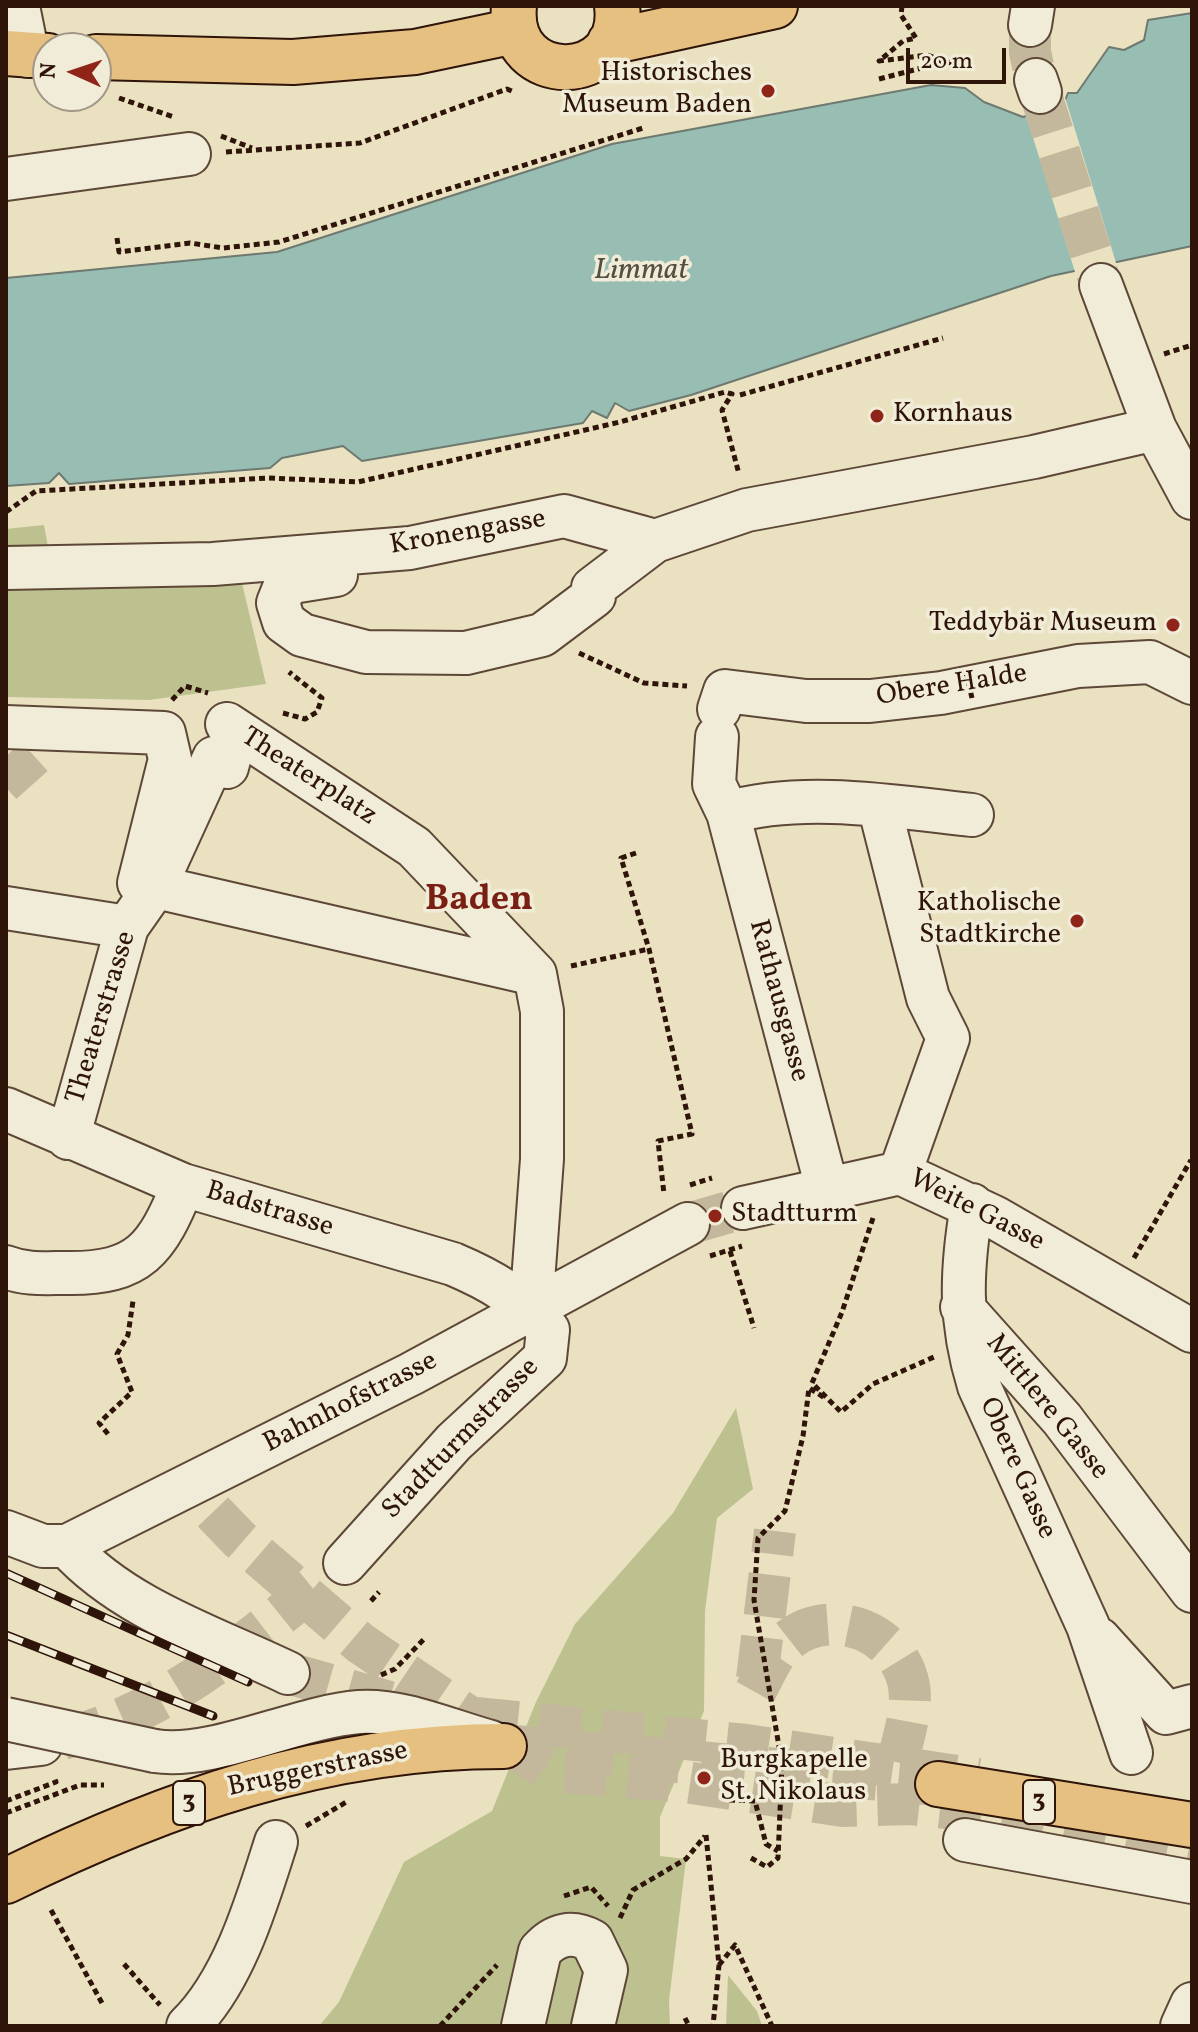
<!DOCTYPE html>
<meta charset="utf-8">
<style>
body{margin:0}
#map{position:relative;width:1198px;height:2032px;overflow:hidden;background:#eae1c1;font-family:Vollkorn,serif}
canvas{display:block}
.frame{position:absolute;inset:0;border:8px solid #2e1409;pointer-events:none}
.north{position:absolute;left:32px;top:32px;width:80px;height:80px;box-sizing:border-box;background:#f1ecd7;border:2px solid #a39685;border-radius:50%;rotate:273deg;font-size:22px;font-weight:700;line-height:32px;text-align:center;color:#2e1409}
.north::after{content:'';display:block;margin:auto;width:28px;height:36px;background:#8f2418;clip-path:polygon(50% 0,100% 100%,50% 72%,0 100%)}
.scale{position:absolute;left:906px;top:48px;width:100px;height:36px;box-sizing:border-box;border:4px solid #2e1409;border-top:0;padding-left:10px;font-size:24px;line-height:28px;white-space:nowrap;color:#2e1409;-webkit-text-stroke:6px #f1ecd7;paint-order:stroke}
</style>
<div id="map">
<canvas width="1198" height="2032"></canvas>
<div class="frame"></div>
<div class="north">N</div>
<div class="scale">20 m</div>
</div>
<script>
const context = document.querySelector('canvas').getContext('2d');
context.lineJoin = 'round';
function paint(path, color) {
  context.fillStyle = color;
  context.fill(path, 'evenodd');
}
function stroke(path, color, width, dash) {
  context.strokeStyle = color;
  context.lineWidth = width;
  context.lineCap = dash ? 'butt' : 'round';
  context.setLineDash(dash || []);
  context.stroke(path);
}
function drawText(font, color, halo, rows, align = 'center') {
  context.font = font + ' Vollkorn,serif';
  context.lineWidth = 7;
  context.setLineDash([]);
  context.textBaseline = 'middle';
  context.strokeStyle = halo;
  context.fillStyle = color;
  for (const [text, x, y, turn = 0] of rows) {
    context.save();
    context.translate(x, y);
    context.rotate((+turn || 0) * Math.PI / 180);
    context.textAlign = isNaN(turn) ? turn : align;
    if (halo) context.strokeText(text, 0, 0);
    context.fillText(text, 0, 0);
    context.restore();
  }
}
const green = new Path2D(`
 M44 525 54 579H241L266 684 149 700 6 697V529Z
 M736 1408 753 1489 717 1518 705 1611 704 1711 660 1817V1856L686 1859 669 2001 670 2026H319L339 2002 404 1862 492 1811 536 1702 575 1624 673 1513Z
 M728 1975 757 2011 762 2026H726Z`);
const water = new Path2D(`
 M1192 13V246L1051 276 691 395 629 411 615 403 607 418 592 411 583 423 362 461 343 446 282 458 270 468 69 484 59 473 49 483 6 486V278L277 252 612 144 931 85 965 88 984 102 1023 117 1064 103 1068 93H1077L1109 47 1124 50 1144 40 1148 20Z`);
const pier = new Path2D(`
 M1064 94 1117 266 1076 275 1025 112 1061 100Z`);
const minorTunnel = new Path2D(`
 M1030 25V52L1036 80
 M1040 92 1101 285
 M6 756 32 785
 M688 1224 743 1208
 M213 1512 239 1539 360 1643 549 1771 686 1782 843 1806 910 1804 971 1811 1192 1856
 M288 1673 407 1707
 M757 1679 775 1531
 M755 1692C764 1676 771 1657 784 1644 826 1604 899 1629 909 1686 913 1711 902 1741 897 1765
 M476 1718 746 1745 978 1779
 M63 1739C165 1713 245 1643 325 1579`);
const majorTunnel = new Path2D(`
 M504 1746 938 1784`);
const path = new Path2D(`
 M902 6 901 15 916 38 903 41 879 61 927 55 954 64
 M879 79 945 62
 M119 98 174 117
 M221 136 252 148
 M226 152 360 143 507 89 514 92
 M117 238 119 252 190 243 223 248 279 242 643 128
 M1164 354 1192 345
 M740 395 943 338
 M6 512 36 491 269 478 358 482 620 422 725 392 732 394 722 410 739 474
 M579 653 644 683 687 686
 M172 700 185 686 208 693
 M283 713 305 719 317 712 322 698 289 672
 M636 853 621 858 649 949 692 1134 658 1141 664 1194
 M571 966 649 949
 M690 1185 712 1178
 M873 1218 842 1312 812 1383 841 1412 873 1384 934 1357
 M730 1251 754 1328
 M710 1256 742 1246
 M1134 1258 1191 1160
 M108 1434 99 1423 132 1392 117 1354 128 1335 133 1301
 M371 1601 379 1592
 M381 1675 395 1669 426 1637
 M729 1800 755 1801 766 1844 778 1851
 M6 1801 56 1782 54 1777
 M6 1813 80 1785H104
 M306 1826 348 1801
 M706 1835 719 1965 713 2026
 M751 1858 767 1867 778 1858 782 1764 754 1600 758 1538 785 1511 803 1436 809 1388 825 1398
 M564 1896 591 1887 608 1906
 M51 1910 102 2003
 M620 1918 633 1890 686 1859 705 1836
 M124 1964 160 2005
 M719 1965 735 1945 772 2026
 M685 2018 689 2026
 M440 2026 497 1965`);
const minor = new Path2D(`
 M18 6 28 56
 M1030 25 1033 6
 M1036 80 1040 92
 M6 179 189 154
 M1101 285 1155 429 1192 498
 M6 568 213 564 410 548 564 516 655 541 747 510 1034 457 1155 429
 M336 575 286 583 278 603 284 622 302 635 366 652 466 653 542 635 594 596 593 588 655 541
 M719 709 725 691 806 701H870L941 693 1078 666 1150 662 1192 683
 M227 724 414 847 535 974 542 1011V1159L531 1309
 M6 727 164 733 170 759 139 883 535 974
 M717 737 714 784 728 813 827 1188
 M879 805 928 998 948 1038 900 1173
 M728 813C801 791 897 807 972 815
 M6 908 127 927
 M6 1109 183 1185 453 1264C491 1280 522 1298 548 1330L545 1358 454 1442 345 1563
 M68 1138 127 927 155 887 214 758 227 767 235 737 227 724
 M972 1205C961 1271 959 1321 979 1386L1088 1626 1131 1753
 M743 1208 900 1173 994 1217 1192 1331
 M6 1267C26 1275 45 1273 67 1273 140 1274 157 1249 183 1185
 M962 1307 1062 1419 1192 1591
 M6 1532 43 1546H67L411 1374 688 1224
 M67 1546C124 1609 213 1637 288 1673
 M1099 1639 1166 1713 1192 1706
 M6 1748 41 1744
 M155 1751C213 1760 296 1717 359 1712 402 1709 450 1731 491 1742
 M965 1840 1192 1882
 M188 2026C234 1981 257 1902 276 1842
 M523 2026 540 1951C555 1934 572 1930 592 1941L606 1970 593 2026
 M1182 2026 1192 2004`);
const major = new Path2D(`
 M514 6C506 89 627 86 617 6
 M610 42 775 6
 M6 53 48 56
 M96 57 293 62 415 52 515 31
 M938 1784 1192 1825
 M6 1881C165 1803 324 1746 504 1746`);
const rail = new Path2D(`
 M6 1573 248 1682
 M6 1635 213 1716`);
const pathBridge = new Path2D(`
 M966 673 972 698`);
const minorBridge = new Path2D(`
 M6 1719 155 1751`);
const markers = [
 [768,91,8,"#8f2418"],
 [877,416,8,"#8f2418"],
 [1173,625,8,"#8f2418"],
 [1077,921,8,"#8f2418"],
 [715,1216,8,"#8f2418"],
 [704,1778,8,"#8f2418"]
];
const shields = [
 [1039,1802,32],
 [189,1803,32]
];
const shieldNames = [
 ["3",1039,1802],
 ["3",189,1803]
];
const poiNames = [
 ["Historisches",752,75],
 ["Museum Baden",752,107],
 ["Kornhaus",893,416,"left"],
 ["Teddybär Museum",1157,625],
 ["Katholische",1061,905],
 ["Stadtkirche",1061,937],
 ["Stadtturm",731,1216,"left"],
 ["Burgkapelle",720,1762,"left"],
 ["St. Nikolaus",720,1794,"left"]
];
const streetNames = [
 ["Kronengasse",468,534,-10],
 ["Obere Halde",952,687,-9],
 ["Theaterplatz",308,778,33],
 ["Rathausgasse",777,1001,75],
 ["Theaterstrasse",103,1018,-73],
 ["Badstrasse",269,1211,17],
 ["Weite Gasse",976,1212,27],
 ["Bahnhofstrasse",351,1404,-27],
 ["Mittlere Gasse",1046,1408,51],
 ["Stadtturmstrasse",462,1440,-46],
 ["Obere Gasse",1016,1469,66],
 ["Bruggerstrasse",318,1771,-12]
];
const waterNames = [
 ["Limmat",641,272]
];
const districtNames = [
 ["Baden",479,902]
];
paint(green, '#bcc18f');
paint(water, '#98bdb3');
stroke(water, '#6e796f', 2);
paint(pier, '#eae1c1');
stroke(minorTunnel, '#c4b89c', 42, [42, 21]);
stroke(majorTunnel, '#c4b89c', 44, [44, 22]);
stroke(minor, '#5d4737', 46);
stroke(major, '#2e1409', 48);
stroke(path, '#2e1409', 5, [6, 4]);
stroke(minor, '#f1ecd7', 42);
stroke(major, '#e5c080', 44);
stroke(rail, '#2e1409', 9);
stroke(rail, '#f1ecd7', 6, [18]);
stroke(minorBridge, '#5d4737', 46, []);
stroke(pathBridge, '#2e1409', 5, [6, 4]);
stroke(minorBridge, '#f1ecd7', 42);
for (const [x, y, r, color] of markers) {
  const dot = new Path2D();
  dot.arc(x, y, r, 0, 2 * Math.PI);
  context.fillStyle = color;
  context.fill(dot);
  stroke(dot, '#f1ecd7', 3);
}
for (const [x, y, w] of shields) {
  const box = new Path2D();
  box.roundRect(x - w / 2, y - 22, w, 44, 6);
  context.fillStyle = '#f1ecd7';
  context.fill(box);
  stroke(box, '#2e1409', 2);
}
drawText('bold 26px', '#2e1409', null, shieldNames);
drawText('28px', '#2e1409', '#f1ecd7', poiNames, 'right');
drawText('28px', '#2e1409', '#f1ecd7', streetNames);
drawText('italic 30px', '#534f44', '#f1ecd7', waterNames);
drawText('bold 36px', '#7a1f14', '#f1ecd7', districtNames);
</script>
